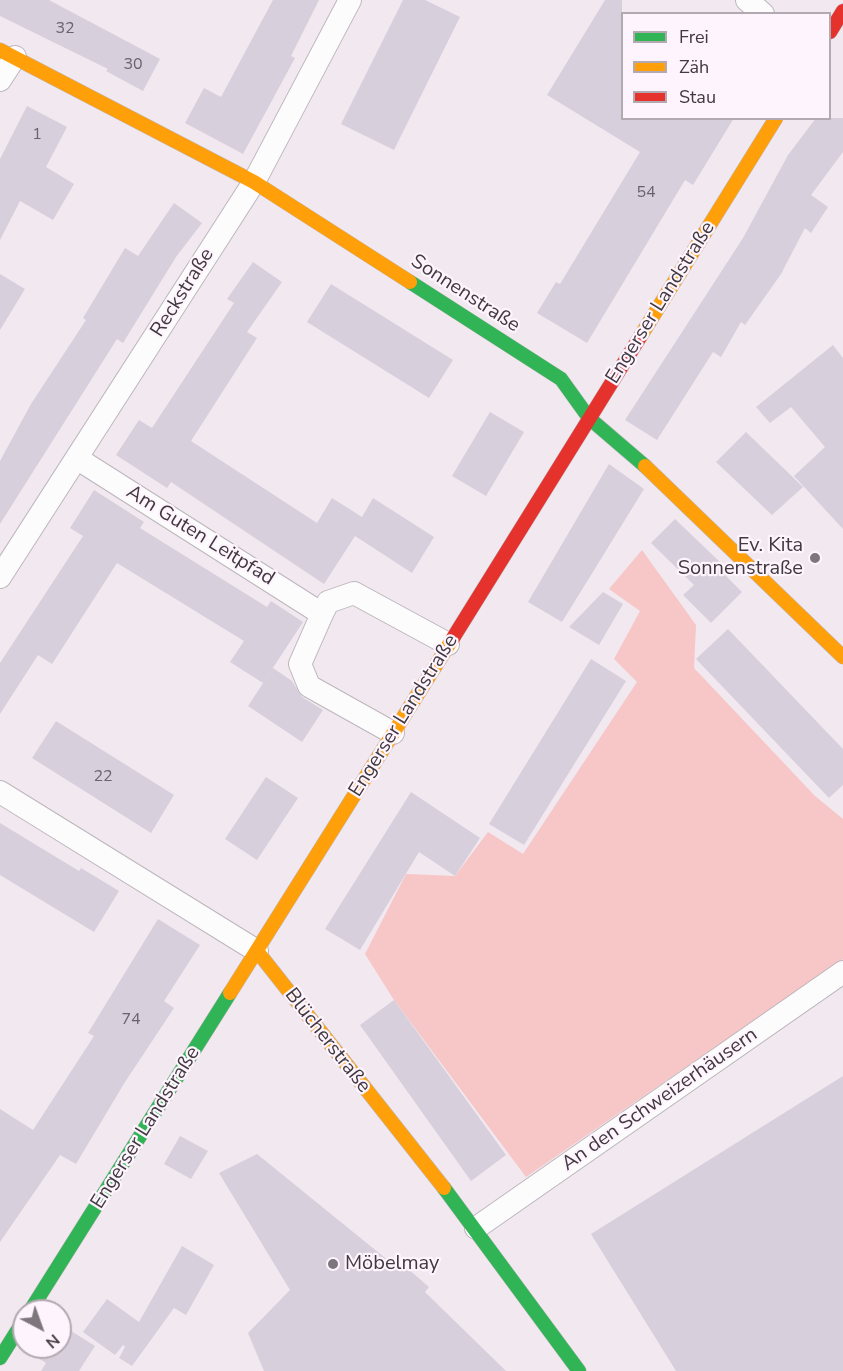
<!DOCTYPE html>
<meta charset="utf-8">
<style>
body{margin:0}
#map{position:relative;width:843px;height:1371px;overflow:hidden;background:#f1e8f0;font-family:"Nunito Sans",sans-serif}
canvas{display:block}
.legend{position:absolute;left:621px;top:12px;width:210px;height:108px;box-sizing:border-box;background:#fef4fd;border:2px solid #b2a9b1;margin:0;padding:8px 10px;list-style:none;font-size:18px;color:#40393f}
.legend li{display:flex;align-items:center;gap:12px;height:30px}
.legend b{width:30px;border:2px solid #b2a9b1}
.north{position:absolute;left:12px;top:1299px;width:60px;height:60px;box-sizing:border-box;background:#fef4fd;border:2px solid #b2a9b1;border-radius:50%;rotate:139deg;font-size:16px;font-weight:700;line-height:24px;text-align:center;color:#40393f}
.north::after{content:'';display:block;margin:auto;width:21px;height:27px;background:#7e767d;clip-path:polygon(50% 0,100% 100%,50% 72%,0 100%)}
</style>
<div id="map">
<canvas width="843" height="1371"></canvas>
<ul class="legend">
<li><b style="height:8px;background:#30b455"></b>Frei</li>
<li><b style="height:8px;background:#ff9f0a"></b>Zäh</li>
<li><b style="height:8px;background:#e5322d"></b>Stau</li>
</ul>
<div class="north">N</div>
</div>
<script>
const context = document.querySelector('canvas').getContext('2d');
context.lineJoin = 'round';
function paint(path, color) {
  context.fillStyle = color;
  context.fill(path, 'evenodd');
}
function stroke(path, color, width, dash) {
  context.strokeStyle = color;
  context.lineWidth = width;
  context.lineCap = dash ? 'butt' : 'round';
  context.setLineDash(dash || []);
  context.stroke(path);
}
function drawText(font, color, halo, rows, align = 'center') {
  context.font = font + ' "Nunito Sans",sans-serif';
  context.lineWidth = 4.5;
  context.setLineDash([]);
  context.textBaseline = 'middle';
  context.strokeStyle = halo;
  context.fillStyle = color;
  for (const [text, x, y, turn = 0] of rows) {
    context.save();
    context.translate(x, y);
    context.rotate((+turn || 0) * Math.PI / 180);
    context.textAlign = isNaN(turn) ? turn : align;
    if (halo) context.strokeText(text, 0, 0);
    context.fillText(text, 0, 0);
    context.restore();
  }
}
const green = new Path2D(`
 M642 550 696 625 694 668 815 796 843 819V959L526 1177 394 1000 365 954 406 874 455 876 488 832 523 854 637 682 614 659 640 611 609 589Z`);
const building = new Path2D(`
 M0 0H49L160 59 143 91 106 71 108 69 0 16Z
 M273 0H319L291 56 295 58 243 154 185 123 204 88 221 97Z
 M403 0H425L460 17 394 150 341 124Z
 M605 0H622V118H734L693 185 685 180 587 343 537 313 556 282 560 284 640 152 547 95Z
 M27 106 67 127 46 167 74 184 53 220 20 201 0 240V159Z
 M816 118H843V152L811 195 828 207 811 233 805 228 781 274 745 325 741 322 721 357 713 352 657 440 625 420 743 238 788 155Z
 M174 203 202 223 176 257 123 343 117 339 0 524V461L31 404 86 320 83 318 125 248 138 256Z
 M253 262 282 282 247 332 257 338 191 441 317 523 332 498 362 517 373 498 434 537 412 573 355 536 324 584 171 482 167 488 116 455 139 420 152 428 234 303 227 299Z
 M0 274 25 289 0 330Z
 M331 284 453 360 429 398 307 322Z
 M833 345 843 358V529L794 476 825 447 791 407 770 423 756 407Z
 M490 412 524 432 486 496 452 476Z
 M746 432 803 487 772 515 716 462Z
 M609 464 644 489 562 622 528 602Z
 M94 490 144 522 140 528 267 607 271 601 303 622 263 683 230 662 244 641 117 563 52 664 38 655 0 714V663L83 536 70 528Z
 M675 519 721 563 717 567 742 592 711 623 683 595 694 585 651 543Z
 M603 592 623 604 599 645 569 627Z
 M728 629 843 749V785L829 798 696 659Z
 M591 659 626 681 524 845 489 824Z
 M273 668 292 681 302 697 323 710 302 742 248 706Z
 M56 721 174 795 151 833 32 758Z
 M266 777 298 798 257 860 225 839Z
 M411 792 480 838 455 876 419 852 360 950 325 929Z
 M0 823 79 871 81 868 119 891 94 932 0 875Z
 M158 919 200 945 164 1001 174 1008 125 1082 76 1164 60 1155 0 1242V1109L33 1130 94 1036 88 1033Z
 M394 1000 506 1155 471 1181 360 1025Z
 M843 1076V1371H676L591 1234Z
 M180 1136 208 1151 191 1179 164 1164Z
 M257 1154 395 1266 400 1262 429 1287 425 1292 506 1371H264L248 1333 290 1290 219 1173Z
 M182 1246 214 1265 186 1315 174 1308 132 1366 119 1358 125 1347 123 1345 115 1355 83 1332 107 1299 139 1322Z
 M60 1324 95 1346 79 1371H41L46 1363 26 1350 28 1347H60Z`);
const street = new Path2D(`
 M747 0 763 14
 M0 80 15 57
 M78 459 322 614 328 602 354 593 448 644
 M0 577 254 182 350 0
 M322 614 300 664 309 686 393 733
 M0 792 257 951
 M476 1228 843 972`);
const fast = new Path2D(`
 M410 282 561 379 589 418 645 466
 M444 1188 579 1371
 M30 1311 230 993
 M0 1358 24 1320`);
const slow = new Path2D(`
 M0 50 254 182 410 282
 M640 337 776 118
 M645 466 843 657
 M257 951 444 1188
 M230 993 453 638`);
const jam = new Path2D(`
 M830 32 843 11
 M453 638 640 337`);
const markers = [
 [815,558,6,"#7e767d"],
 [333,1264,6,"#7e767d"]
];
const numberNames = [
 ["32",65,29],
 ["30",133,65],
 ["1",37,135],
 ["54",646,193],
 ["22",103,777],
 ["74",131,1020]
];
const streetNames = [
 ["Reckstraße",183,293,-58],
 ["Sonnenstraße",465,294,33],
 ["Engerser Landstraße",661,303,-58],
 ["Am Guten Leitpfad",200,536,32],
 ["Engerser Landstraße",404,716,-58],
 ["Blücherstraße",327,1041,52],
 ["An den Schweizerhäusern",660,1100,-35],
 ["Engerser Landstraße",146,1128,-58]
];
const poiNames = [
 ["Ev. Kita",803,546],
 ["Sonnenstraße",803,569],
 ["Möbelmay",345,1264,"left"]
];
paint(green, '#f7c6c6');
paint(building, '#d7cfdc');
stroke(street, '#bdb6bc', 24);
stroke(fast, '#bdb6bc', 15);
stroke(slow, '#bdb6bc', 15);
stroke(jam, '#bdb6bc', 15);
stroke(street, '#fdfcfd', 22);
stroke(fast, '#30b455', 14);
stroke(slow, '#ff9f0a', 14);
stroke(jam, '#e5322d', 14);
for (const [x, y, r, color] of markers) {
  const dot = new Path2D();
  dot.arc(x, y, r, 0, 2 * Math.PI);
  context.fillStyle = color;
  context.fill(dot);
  stroke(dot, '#fef4fd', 2);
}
drawText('16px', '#6a636b', null, numberNames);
drawText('20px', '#40393f', '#fef4fd', streetNames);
drawText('20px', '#40393f', '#fef4fd', poiNames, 'right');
</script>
